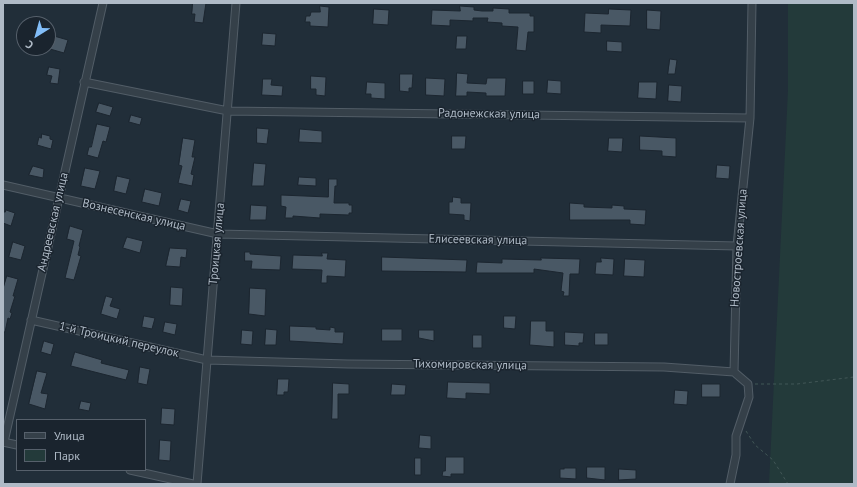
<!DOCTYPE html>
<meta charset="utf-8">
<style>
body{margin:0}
#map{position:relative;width:857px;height:487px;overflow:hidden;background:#212e39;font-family:"PT Sans",sans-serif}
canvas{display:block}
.frame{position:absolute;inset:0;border:4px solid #afbac6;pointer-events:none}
.legend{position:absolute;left:16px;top:419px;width:130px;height:52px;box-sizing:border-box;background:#1a242e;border:1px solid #56606b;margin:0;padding:5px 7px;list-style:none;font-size:12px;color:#afbac6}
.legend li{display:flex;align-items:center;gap:8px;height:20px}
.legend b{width:20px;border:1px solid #56606b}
.north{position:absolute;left:16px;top:16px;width:40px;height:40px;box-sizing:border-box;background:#1a242e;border:1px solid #56606b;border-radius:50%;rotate:217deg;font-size:11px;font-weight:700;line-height:16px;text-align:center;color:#afbac6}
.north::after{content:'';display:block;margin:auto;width:14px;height:18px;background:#82bdf8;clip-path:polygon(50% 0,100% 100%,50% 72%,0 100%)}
</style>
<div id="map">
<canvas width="857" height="487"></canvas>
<div class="frame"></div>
<ul class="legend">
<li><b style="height:5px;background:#354049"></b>Улица</li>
<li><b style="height:11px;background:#233a3a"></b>Парк</li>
</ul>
<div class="north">С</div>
</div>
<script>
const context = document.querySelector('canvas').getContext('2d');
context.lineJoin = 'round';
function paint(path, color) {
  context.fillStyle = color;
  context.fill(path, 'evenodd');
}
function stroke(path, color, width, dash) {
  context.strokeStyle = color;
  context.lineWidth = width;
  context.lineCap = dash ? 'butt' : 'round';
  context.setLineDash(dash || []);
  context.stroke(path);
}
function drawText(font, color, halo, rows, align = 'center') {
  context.font = font + ' "PT Sans",sans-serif';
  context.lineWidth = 3;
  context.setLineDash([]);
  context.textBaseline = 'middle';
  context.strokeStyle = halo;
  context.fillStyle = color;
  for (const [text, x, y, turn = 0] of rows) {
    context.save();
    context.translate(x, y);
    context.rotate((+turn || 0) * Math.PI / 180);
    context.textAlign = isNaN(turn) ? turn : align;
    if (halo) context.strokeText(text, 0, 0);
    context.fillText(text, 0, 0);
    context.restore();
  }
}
const green = new Path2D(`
 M788 3H854V484H769L788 90Z`);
const building = new Path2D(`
 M193 3H206L203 23 194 22 195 14H192Z
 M320 6 329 7 328 27 310 26V22H305L306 16H310L311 12H320Z
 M460 6 474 7V10L482 11H493V8L509 9V13H530V16H534V32H528L526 51 516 50 518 27 502 26V23L487 22 488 18H473V21L450 20V26L431 25 432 10 460 11Z
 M374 9 389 10 388 25 373 24Z
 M609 9 631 10 630 26 601 25V33L584 32 585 13 608 14Z
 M647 10 661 11 660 30 647 29Z
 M263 33 276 34 275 46 262 45Z
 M54 36 68 40 64 53 50 49Z
 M457 36H467L466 49H456Z
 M607 41 622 42V52L607 51Z
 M670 59 677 60 675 74H668Z
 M49 67 60 69 58 84 50 83 52 76 47 75Z
 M457 73 468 74 467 83 486 84 487 78H506L505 96H486V93L467 92V96H456Z
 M400 74H413L412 88H409V92L400 91Z
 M311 76 326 77 325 96 316 95V89H311Z
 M426 78 445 79 444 96 426 95Z
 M263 79H272L271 85 283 86 282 96 262 95Z
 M548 80 561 81V94L547 93Z
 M523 81H534V94H523Z
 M367 82 385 83V99L371 98V94H366Z
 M639 82H657L656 99 638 98Z
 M669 85 682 86 681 102 668 101Z
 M99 103 113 107 110 116 96 112Z
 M131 115 142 118 140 125 129 122Z
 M97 124 110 127 106 142 103 141 98 158 87 155 89 147H91Z
 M257 128 269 129 267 144 257 143Z
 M300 129 322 131V143L299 142Z
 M42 134 50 136V139L53 140 51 149 37 145 39 137 41 138Z
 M452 136H466L465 149H452Z
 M640 136 676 138V157L662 156V151L640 150Z
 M183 138 195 140 192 157H195L191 174 194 175 192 186 178 183 182 166 179 165Z
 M609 138H623L622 152 608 151Z
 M254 163 266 164 264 186H252Z
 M717 165 730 166 729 179 716 178Z
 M33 166 44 169 43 178 29 175Z
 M85 168 100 171 95 189 81 186Z
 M117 176 130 179 126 194 114 191Z
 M299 177 316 178V186L298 185Z
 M329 179H337V186H335L334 203H349V205H352V213H349V215L320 214V218L293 216V218H285L286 207 281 206V195L328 197Z
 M145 189 162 193 159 206 142 202Z
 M453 197 461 198V203H471L470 221 464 220V215L449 214V202H452Z
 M181 199 191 201 188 213 178 210Z
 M570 203 584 204V207L612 208V205L624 206V209L646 210 645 225 630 224V220H570Z
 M251 205 267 206 266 220H250Z
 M6 210 15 213 11 226 3 223V212H5Z
 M70 226 83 230 79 246 80 247 78 255 81 256 74 280 65 278 74 241 67 239Z
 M127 237 143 241 140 253 123 248Z
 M13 242 25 246 21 260 9 257Z
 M170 248 187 249 186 258 181 257 180 267 166 266Z
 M245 252H250V254L281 256 280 270 251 269 252 261H245Z
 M322 253H328L327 259 346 260 345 277 327 276V283H321L322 270 292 269 293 255 322 256Z
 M382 257 467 260 466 272 382 271Z
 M541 258 580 259 579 274H570L569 296H563L564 292 561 291 563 273 534 269V273H476L477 262 502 263V259L541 260Z
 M601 258 614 259 613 275 595 274 596 262H601Z
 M625 259 645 260 644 277 624 276Z
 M7 276 18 279 13 296H15L10 312 12 313 10 319 8 318 5 332H3V289Z
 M171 287 183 288 182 306 170 305Z
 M250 288 266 289 265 316 249 314Z
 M106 296 113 298 110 306 120 309 117 319 101 314Z
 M144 316 155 318 152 329 142 327Z
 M504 316H516L515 329 504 328Z
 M531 321H546V331H554V347L530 345Z
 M165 322 177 324 175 335 163 332Z
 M290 326 316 327V329L330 330V327L335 328V332H344L343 344 290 341Z
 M266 329 277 330 276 345H265Z
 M382 329H402V341H382Z
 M242 330 253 331 252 345 241 344Z
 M419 330H434V341L419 338Z
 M565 332 584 333 583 343H579V346L565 345Z
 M595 333H608V345H595Z
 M473 335H482V348H473Z
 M44 341 54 344 51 355 41 352Z
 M75 352 102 360 101 363 129 370 126 380 71 366Z
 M140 367 150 369 147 385 138 383Z
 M37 371 47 373 41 393 48 394 45 409 29 404Z
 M278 379H289L288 392H284V395H277Z
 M448 382 490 383V394L466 393V399L447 398Z
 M333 383 349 384V394H338V419H332Z
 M392 384 406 385 405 395H391Z
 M702 384H720V397H702Z
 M675 390 688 391 687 405 674 404Z
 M81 401 91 403 89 411 79 409Z
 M162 408 175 409 174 425 161 424Z
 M420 435 431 436V449L419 448Z
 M160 440 171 441 170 461 159 460Z
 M446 457H464V474H451V477L442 476 443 471H445Z
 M415 458H421V475H415Z
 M587 467H605V480L587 478Z
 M564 468H576V479L560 478V469H564Z
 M619 469 636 470V479L619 480Z`);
const path = new Path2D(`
 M755 384H797L854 377
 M746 431 755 445 773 460 788 484`);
const minor = new Path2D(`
 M84 82 228 111 750 118
 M3 185 218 234 737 246
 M31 320 207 360 348 364 664 367 734 372
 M3 442 17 445
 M4 442 103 3
 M130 470 193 484
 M197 484 236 3
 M730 484 736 455V436L749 397 748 384 734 372 737 246 750 118 752 3`);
const streetNames = [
 ["Радонежская улица",489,114,1],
 ["Вознесенская улица",134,215,13],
 ["Андреевская улица",53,222,-77],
 ["Елисеевская улица",478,240,1],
 ["Троицкая улица",217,244,-85],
 ["Новостроевская улица",739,248,-86],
 ["1-й Троицкий переулок",119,340,13],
 ["Тихомировская улица",470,365,1]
];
paint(green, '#233a3a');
paint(building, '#495865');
stroke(building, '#1c2630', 1);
stroke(minor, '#525d67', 9);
stroke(path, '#415656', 1, [3, 3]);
stroke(minor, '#354049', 7);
drawText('12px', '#afbac6', '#1a242e', streetNames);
</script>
